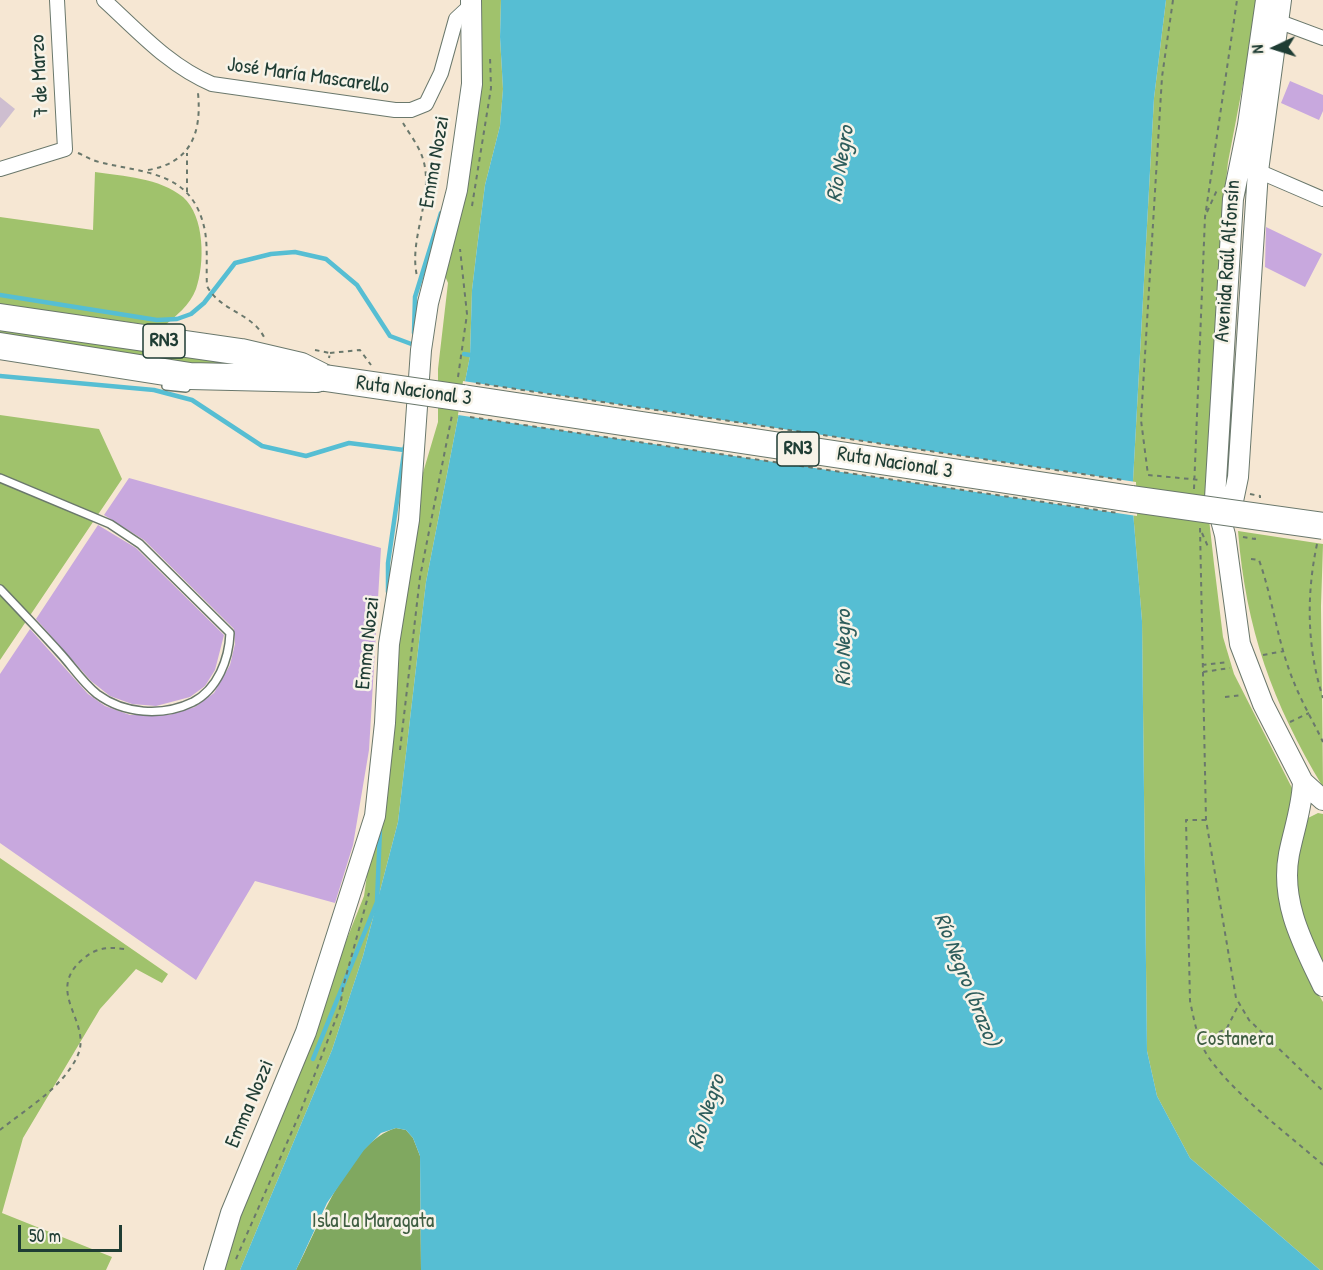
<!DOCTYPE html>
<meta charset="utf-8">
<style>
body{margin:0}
#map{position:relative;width:1323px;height:1270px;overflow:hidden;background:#f6e7d3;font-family:"Patrick Hand",sans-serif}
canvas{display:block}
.north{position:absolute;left:1245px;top:18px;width:60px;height:60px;-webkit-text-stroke:4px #f7f3e8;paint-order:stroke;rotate:266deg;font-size:16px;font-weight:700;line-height:24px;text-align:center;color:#1f3d34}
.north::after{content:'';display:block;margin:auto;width:21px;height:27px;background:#1f3d34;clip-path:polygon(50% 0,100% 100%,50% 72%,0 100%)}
.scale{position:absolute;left:18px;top:1225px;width:104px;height:27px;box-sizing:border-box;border:3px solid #1f3d34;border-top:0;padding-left:8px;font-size:18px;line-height:21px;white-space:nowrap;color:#1f3d34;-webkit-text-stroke:4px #f7f3e8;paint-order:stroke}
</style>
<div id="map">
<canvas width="1323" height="1270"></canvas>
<div class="north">N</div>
<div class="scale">50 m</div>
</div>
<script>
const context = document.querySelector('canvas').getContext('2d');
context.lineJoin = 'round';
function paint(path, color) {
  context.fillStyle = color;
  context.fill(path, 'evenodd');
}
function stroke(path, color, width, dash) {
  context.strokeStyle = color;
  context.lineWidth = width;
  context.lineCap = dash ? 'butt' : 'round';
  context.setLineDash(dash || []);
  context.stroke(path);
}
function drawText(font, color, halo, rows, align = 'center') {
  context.font = font + ' "Patrick Hand",sans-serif';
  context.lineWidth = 5;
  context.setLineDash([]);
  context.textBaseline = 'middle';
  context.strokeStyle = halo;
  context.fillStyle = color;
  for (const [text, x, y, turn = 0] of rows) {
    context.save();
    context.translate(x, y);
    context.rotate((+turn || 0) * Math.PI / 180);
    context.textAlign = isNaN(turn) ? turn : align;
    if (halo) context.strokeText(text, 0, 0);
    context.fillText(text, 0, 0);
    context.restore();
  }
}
const industrial = new Path2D(`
 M0 97 15 109 0 128Z`);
const green = new Path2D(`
 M477 0H501L500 37 503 89 500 126 485 185 477 248 472 290 470 356 426 582 398 822 363 956 332 1050 240 1270H221L235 1220 364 896 388 731 409 520 438 422V369L448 283 441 267Z
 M1166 0H1259L1228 162 1223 209 1208 510 1214 564 1223 637 1234 674 1293 790 1283 853 1317 992 1323 1002V1270H1320L1190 1158 1157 1096 1147 1051 1142 621 1132 499 1154 98Z
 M95 172C123 176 160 178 183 197 205 216 205 264 196 289 190 305 176 316 163 327L0 304V217L93 230Z
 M0 326 240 361 239 371 0 336Z
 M0 415 99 429 122 479 0 660Z
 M1238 531 1323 544 1321 606 1323 787C1272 702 1246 630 1238 531Z
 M1318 813 1323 814V972L1303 928 1294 877 1303 827 1308 818Z
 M0 858 168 974 162 983 136 969 100 1009 23 1138 2 1213 112 1257 106 1270H0Z`);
const forest = new Path2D(`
 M396 1128 406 1130 413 1138 420 1156 421 1270H296C318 1229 348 1142 396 1128Z`);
const water = new Path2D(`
 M501 0H1166L1154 98 1132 499 1142 621 1147 1051 1157 1096 1190 1158 1320 1270H421L420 1156 413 1138 406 1130 396 1128 381 1133 364 1150 327 1203 296 1270H240L332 1050 363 956 398 822 426 582 470 356 472 290 477 248 485 185 500 126 503 89 500 37Z`);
const pier = new Path2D(`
 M463 381 1136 482 1137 516 458 415Z`);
const stream = new Path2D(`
 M0 295 157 320 177 319 191 314 204 303 235 263 271 254 295 252 326 259 357 285 390 336 414 345
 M414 333 415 297 441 213
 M464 354 470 355
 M0 376 154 390 192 400 262 446 306 456 349 443 404 450
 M388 592V563L405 446
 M313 1059 377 902 380 829`);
const building = new Path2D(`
 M1290 81 1323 95V111L1319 120 1281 103Z
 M1266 227 1322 254 1305 287 1265 267Z
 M129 478 381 548 369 750 353 845 335 903 255 881 196 980 0 843V674L30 629 88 694 105 706 130 715H169L195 707 214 693 230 665 235 644 234 629 144 540 104 515Z
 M98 525 136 548 224 635 215 670 205 686 190 697 156 706 132 704 110 696 91 681 36 619Z`);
const path = new Path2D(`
 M1173 0 1162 77 1141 420 1148 475 1201 480
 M403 123C409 133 418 145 422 156 436 195 408 237 417 276
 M78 153C85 156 91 160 99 162 147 174 193 171 205 231 208 249 206 269 207 286 220 311 252 313 264 337
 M148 170C190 163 202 134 198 93
 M187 192V153
 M472 206 491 88 490 57
 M1207 212 1217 190
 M315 350 330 353 329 358
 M330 353 360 350 371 365
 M458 377 467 314 460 249
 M1194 489 1205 217 1237 0
 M1250 494 1260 496V498
 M1200 528 1206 820 1236 998 1249 1020 1323 1091
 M1202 533 1209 549
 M1243 537 1255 539V536
 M1317 544C1306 596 1307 648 1323 698
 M1251 559 1259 560C1273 599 1277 641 1293 680 1301 701 1313 721 1323 742
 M1263 655 1284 651
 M1202 665 1228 662
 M1203 672 1230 668
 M1225 697 1242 695
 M1290 722 1309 713
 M400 750 420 577 452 415
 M1206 820H1186L1190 1001C1194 1020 1198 1042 1209 1058 1237 1097 1287 1133 1323 1165
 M1203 1041 1227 1028 1239 1004
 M0 1130C26 1109 62 1088 77 1057 94 1022 43 993 83 959 97 947 108 947 125 949
 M236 1259 300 1113 340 1008 343 987 369 893`);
const lane = new Path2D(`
 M167 378 166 386 186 388
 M0 478 110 524 140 544 230 633C229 659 218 689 193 702 162 717 124 714 97 694 83 683 72 666 60 653 40 631 20 610 0 589`);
const street = new Path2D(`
 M104 0C138 31 169 66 212 84L395 110H411L426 104 441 73 456 19 470 6
 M1272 19 1323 38
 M0 169 65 149 57 0
 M1250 171H1258L1323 199`);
const secondary = new Path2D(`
 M1266 0 1248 125 1233 199 1215 498 1225 535 1240 644 1263 704 1303 782 1323 800
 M1223 523 1232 506 1238 477 1258 171 1281 0
 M1303 782C1302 808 1294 829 1289 854 1280 902 1303 944 1323 986
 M214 1270 231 1213 306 1032 375 816 385 723 389 644 409 520 421 350 428 303 457 190 472 84 471 0`);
const highway = new Path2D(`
 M0 317 241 352 301 366 325 378
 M0 346 190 376 316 379
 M463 398 1132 499`);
const pathBridge = new Path2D(`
 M476 383 1123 480
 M470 417 1118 513`);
const highwayBridge = new Path2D(`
 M325 378 463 398
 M1132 499 1323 526`);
const shields = [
 [164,341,42],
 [798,449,42]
];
const shieldNames = [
 ["RN3",164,341],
 ["RN3",798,449]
];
const streetNames = [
 ["7 de Marzo",40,76,-93],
 ["José María Mascarello",308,76,8],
 ["Emma Nozzi",435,162,-80],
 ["Avenida Raúl Alfonsín",1228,261,-86],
 ["Ruta Nacional 3",414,391,8],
 ["Ruta Nacional 3",895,463,9],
 ["Emma Nozzi",368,643,-84],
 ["Emma Nozzi",250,1104,-67]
];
const parkNames = [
 ["Costanera",1235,1039],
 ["Isla La Maragata",373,1221]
];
const waterNames = [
 ["Río Negro",841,164,-80],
 ["Río Negro",844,648,-90],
 ["Río Negro (brazo)",966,980,68],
 ["Río Negro",707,1112,-72]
];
paint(industrial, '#cebed0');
paint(green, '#a0c26c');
paint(forest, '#80a860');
paint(water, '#56bed3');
paint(pier, '#f6e7d3');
stroke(stream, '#56bed3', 4.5);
paint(building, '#c8a8de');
stroke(lane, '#6a786c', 10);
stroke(street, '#6a786c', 16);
stroke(secondary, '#6a786c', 22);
stroke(highway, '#6a786c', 28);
stroke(path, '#6a786c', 2, [4.5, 4.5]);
stroke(lane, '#fff', 7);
stroke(street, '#fff', 14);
stroke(secondary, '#fff', 20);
stroke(highway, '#fff', 26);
stroke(highwayBridge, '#6a786c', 28, []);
stroke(pathBridge, '#6a786c', 2, [4.5, 4.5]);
stroke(highwayBridge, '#fff', 26);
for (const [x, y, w] of shields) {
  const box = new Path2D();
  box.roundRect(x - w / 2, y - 17, w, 34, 4.5);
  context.fillStyle = '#f7f3e8';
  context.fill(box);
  stroke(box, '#1f3d34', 1.5);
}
drawText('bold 20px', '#1f3d34', null, shieldNames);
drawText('21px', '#1f3d34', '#f7f3e8', streetNames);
drawText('21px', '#3f5e42', '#f7f3e8', parkNames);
drawText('italic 22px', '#2d5d5c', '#f7f3e8', waterNames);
</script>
